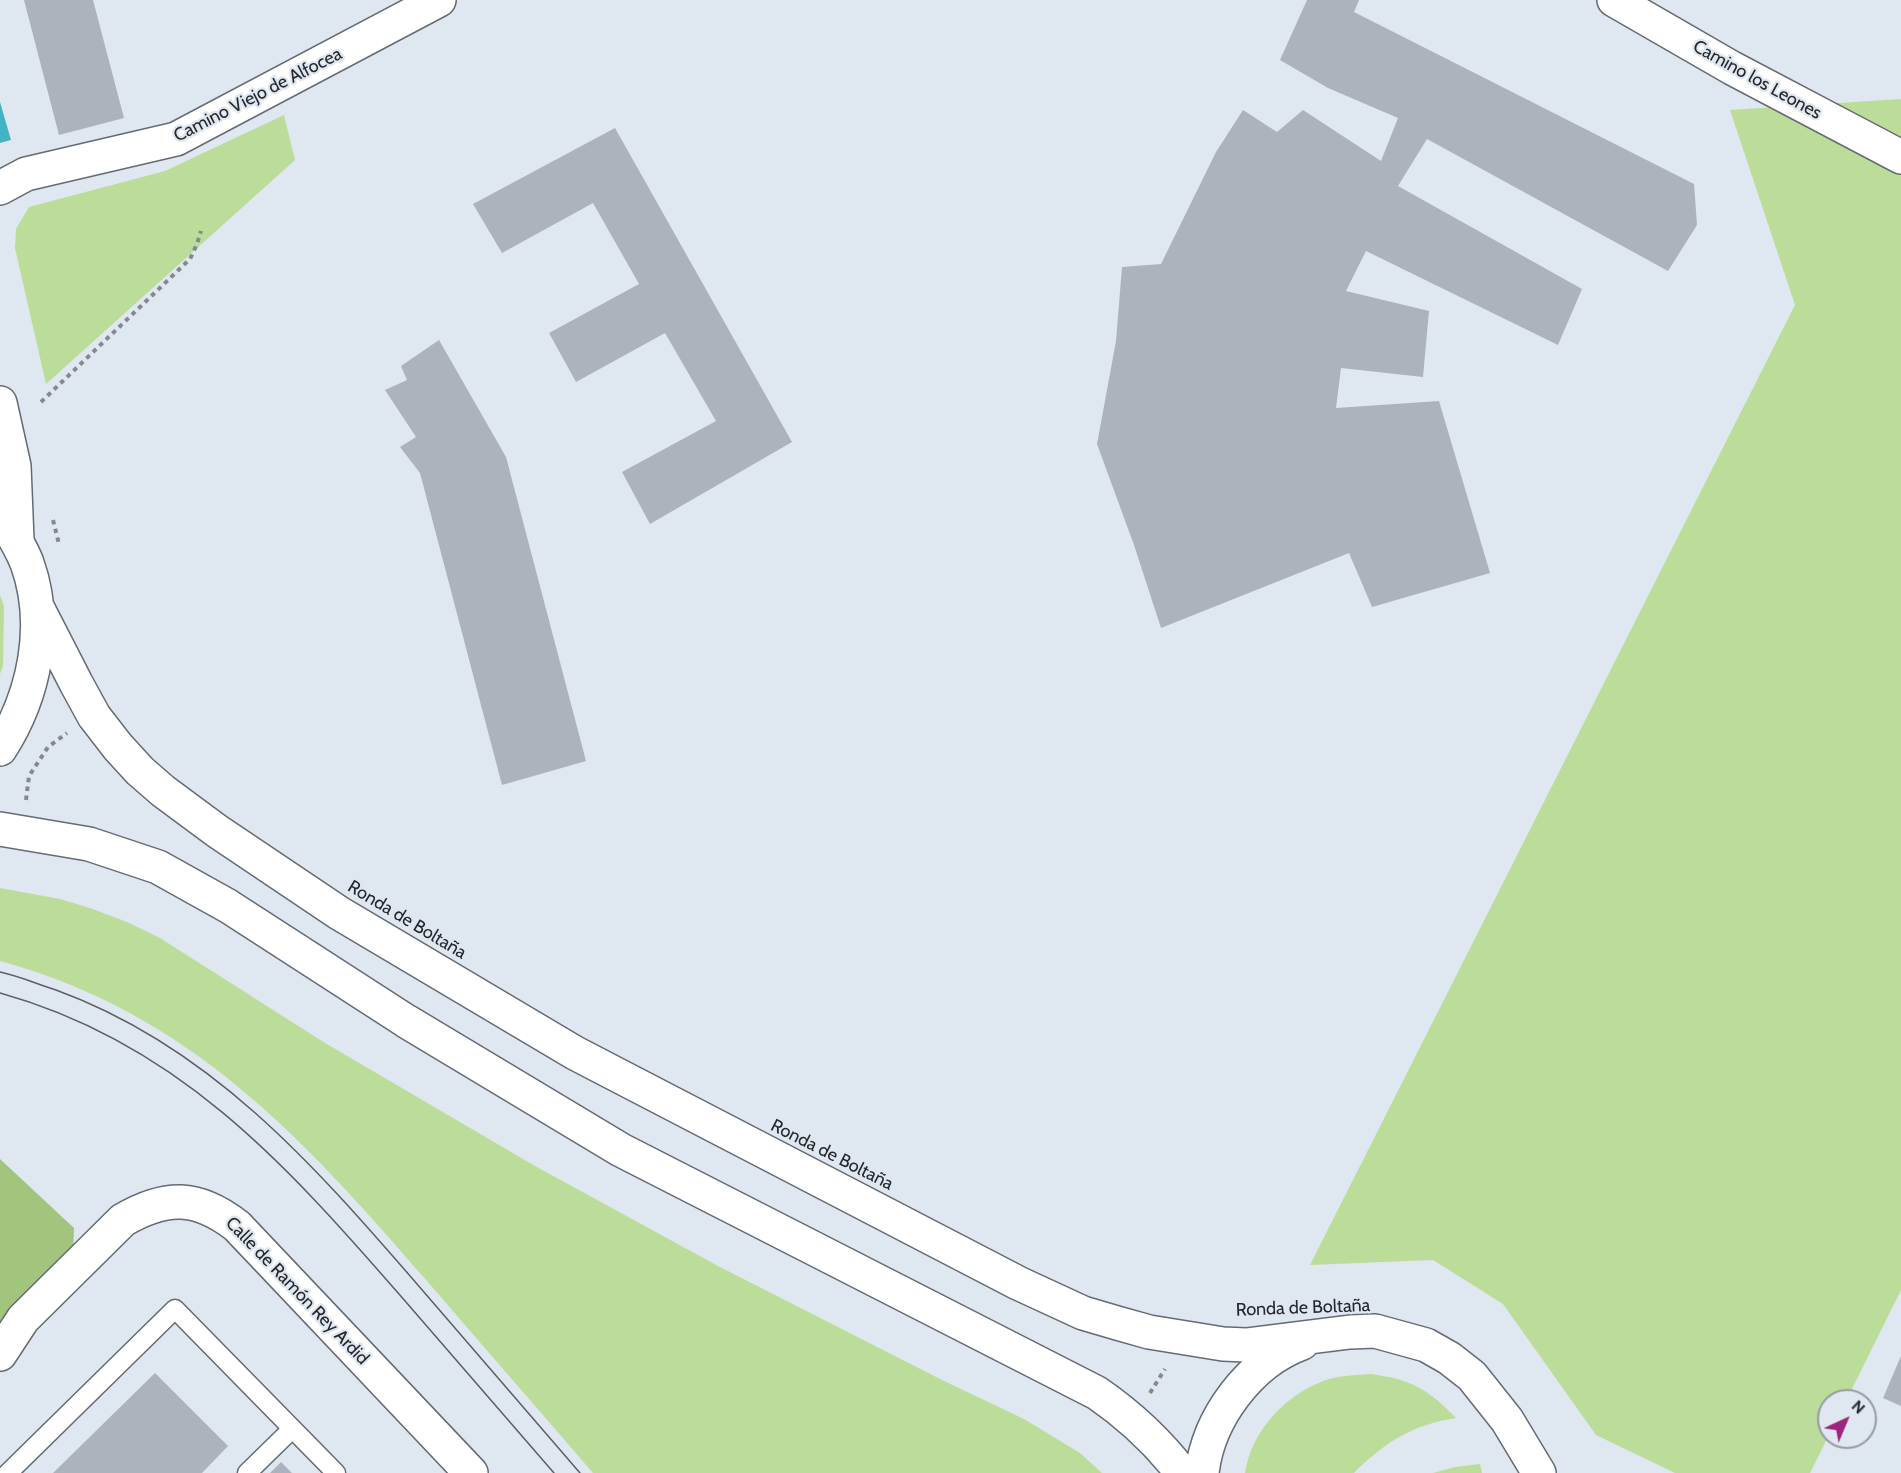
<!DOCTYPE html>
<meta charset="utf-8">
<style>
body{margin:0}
#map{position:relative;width:1901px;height:1473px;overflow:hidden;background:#dfe7f0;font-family:Cabin,sans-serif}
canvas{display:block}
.north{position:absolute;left:1817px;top:1389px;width:60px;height:60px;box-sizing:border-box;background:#dfe7f0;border:2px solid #959ba1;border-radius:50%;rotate:44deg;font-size:16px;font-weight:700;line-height:24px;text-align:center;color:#25282b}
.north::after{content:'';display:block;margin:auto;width:21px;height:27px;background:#9d257e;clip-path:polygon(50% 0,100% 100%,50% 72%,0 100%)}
</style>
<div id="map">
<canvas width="1901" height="1473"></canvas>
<div class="north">N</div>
</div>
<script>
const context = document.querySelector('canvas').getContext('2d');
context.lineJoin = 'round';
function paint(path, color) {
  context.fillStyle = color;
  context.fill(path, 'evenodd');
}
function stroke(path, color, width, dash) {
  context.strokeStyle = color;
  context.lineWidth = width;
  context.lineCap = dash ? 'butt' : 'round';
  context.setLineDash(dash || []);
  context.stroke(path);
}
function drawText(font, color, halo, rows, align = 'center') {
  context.font = font + ' Cabin,sans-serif';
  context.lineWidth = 4.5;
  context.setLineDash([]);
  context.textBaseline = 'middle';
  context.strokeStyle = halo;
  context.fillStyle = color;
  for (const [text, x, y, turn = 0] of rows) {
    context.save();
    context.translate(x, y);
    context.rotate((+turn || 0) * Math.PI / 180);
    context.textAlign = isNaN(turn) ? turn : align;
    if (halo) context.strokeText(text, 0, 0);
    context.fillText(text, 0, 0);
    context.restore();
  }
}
const green = new Path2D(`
 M1901 99V1290L1846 1401H1829V1435L1810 1473H1675L1596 1435 1503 1304 1433 1260 1310 1265 1795 305 1730 110Z
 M284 115 295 160 46 384 15 248 16 229 29 207 165 171Z
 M0 595 4 606 3 666 0 674Z
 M0 888 60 899 90 908 127 922 160 938 325 1043 535 1166 718 1266 944 1381 1024 1419 1080 1453 1102 1473H593C538 1409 482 1345 427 1281 303 1138 190 1013 0 961Z
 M1372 1374C1412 1380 1428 1389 1456 1418 1412 1425 1385 1442 1354 1473H1245C1252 1429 1288 1392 1329 1379 1343 1375 1357 1375 1372 1374Z
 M1480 1464 1482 1473H1433L1455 1467Z`);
const forest = new Path2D(`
 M0 1159 74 1228 73 1255 0 1327Z`);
const water = new Path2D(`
 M0 102 11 140 0 143Z`);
const building = new Path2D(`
 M24 0H93L124 118 59 135Z
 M1307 0H1359L1354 12 1694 184 1697 225 1668 271 1427 139 1398 186 1582 289 1558 345 1366 251 1346 291 1429 311 1423 377 1341 368 1336 408 1439 401 1490 573 1372 607 1349 553 1161 628 1134 545 1097 444 1116 341 1122 267 1161 264 1216 152 1243 110 1277 132 1303 110 1381 161 1398 118 1328 88 1280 60Z
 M615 128 792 442 650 524 622 472 716 421 665 333 576 382 549 333 639 284 593 203 502 253 473 204Z
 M439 340 506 457 586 761 502 785 420 473 400 447 416 437 385 390 407 380 401 366Z
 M1901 1356V1406L1883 1398Z
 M155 1373 228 1446 202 1473H53Z
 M281 1462 292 1473H270Z`);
const path = new Path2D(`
 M41 402 190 259 197 244 201 231
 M53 520 59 544
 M26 800 29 776 48 747 67 733
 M1150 1393 1165 1369`);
const lane = new Path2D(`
 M8 1473 175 1309 336 1473
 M247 1473 292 1429`);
const street = new Path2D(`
 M1614 0 1732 68 1901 157
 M0 188 26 174 176 139 439 0
 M0 1354 23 1319 123 1220C166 1195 197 1195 237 1226L471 1473`);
const secondary = new Path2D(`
 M0 403 14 466 17 540
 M0 514C10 530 20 545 27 563 49 624 35 695 0 749
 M37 607 76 683 94 716 118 747 140 771 163 791 217 831 339 913 575 1053 1018 1283 1083 1313 1117 1323 1149 1332 1223 1344 1246 1345 1350 1332 1375 1331 1426 1345 1449 1358 1472 1376 1507 1420 1539 1473
 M0 829 89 844 158 867 228 906 406 1021 621 1150 1097 1393C1129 1415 1158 1442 1182 1473
 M1202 1473C1208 1418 1250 1362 1302 1343`);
const tram = new Path2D(`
 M0 972C19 976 37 984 56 990 210 1046 313 1164 417 1284 471 1347 525 1410 580 1473
 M0 993C176 1042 284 1162 399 1294 451 1354 502 1413 554 1473`);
const streetNames = [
 ["Camino los Leones",1757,80,29],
 ["Camino Viejo de Alfocea",258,95,-27],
 ["Ronda de Boltaña",407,920,31],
 ["Ronda de Boltaña",832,1155,27],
 ["Calle de Ramón Rey Ardid",297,1291,46],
 ["Ronda de Boltaña",1303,1308,-2]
];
paint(green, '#bcdc9a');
paint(forest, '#a2c47d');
paint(water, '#42b3c2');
paint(building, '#acb3bc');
stroke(lane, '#646b72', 21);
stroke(street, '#646b72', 36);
stroke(secondary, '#646b72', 36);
stroke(path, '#83898f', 4, [4.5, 4.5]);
stroke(lane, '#fff', 18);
stroke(street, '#fff', 33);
stroke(secondary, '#fff', 33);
stroke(tram, '#5b5f64', 1.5);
drawText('18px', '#25282b', '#dfe7f0', streetNames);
</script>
